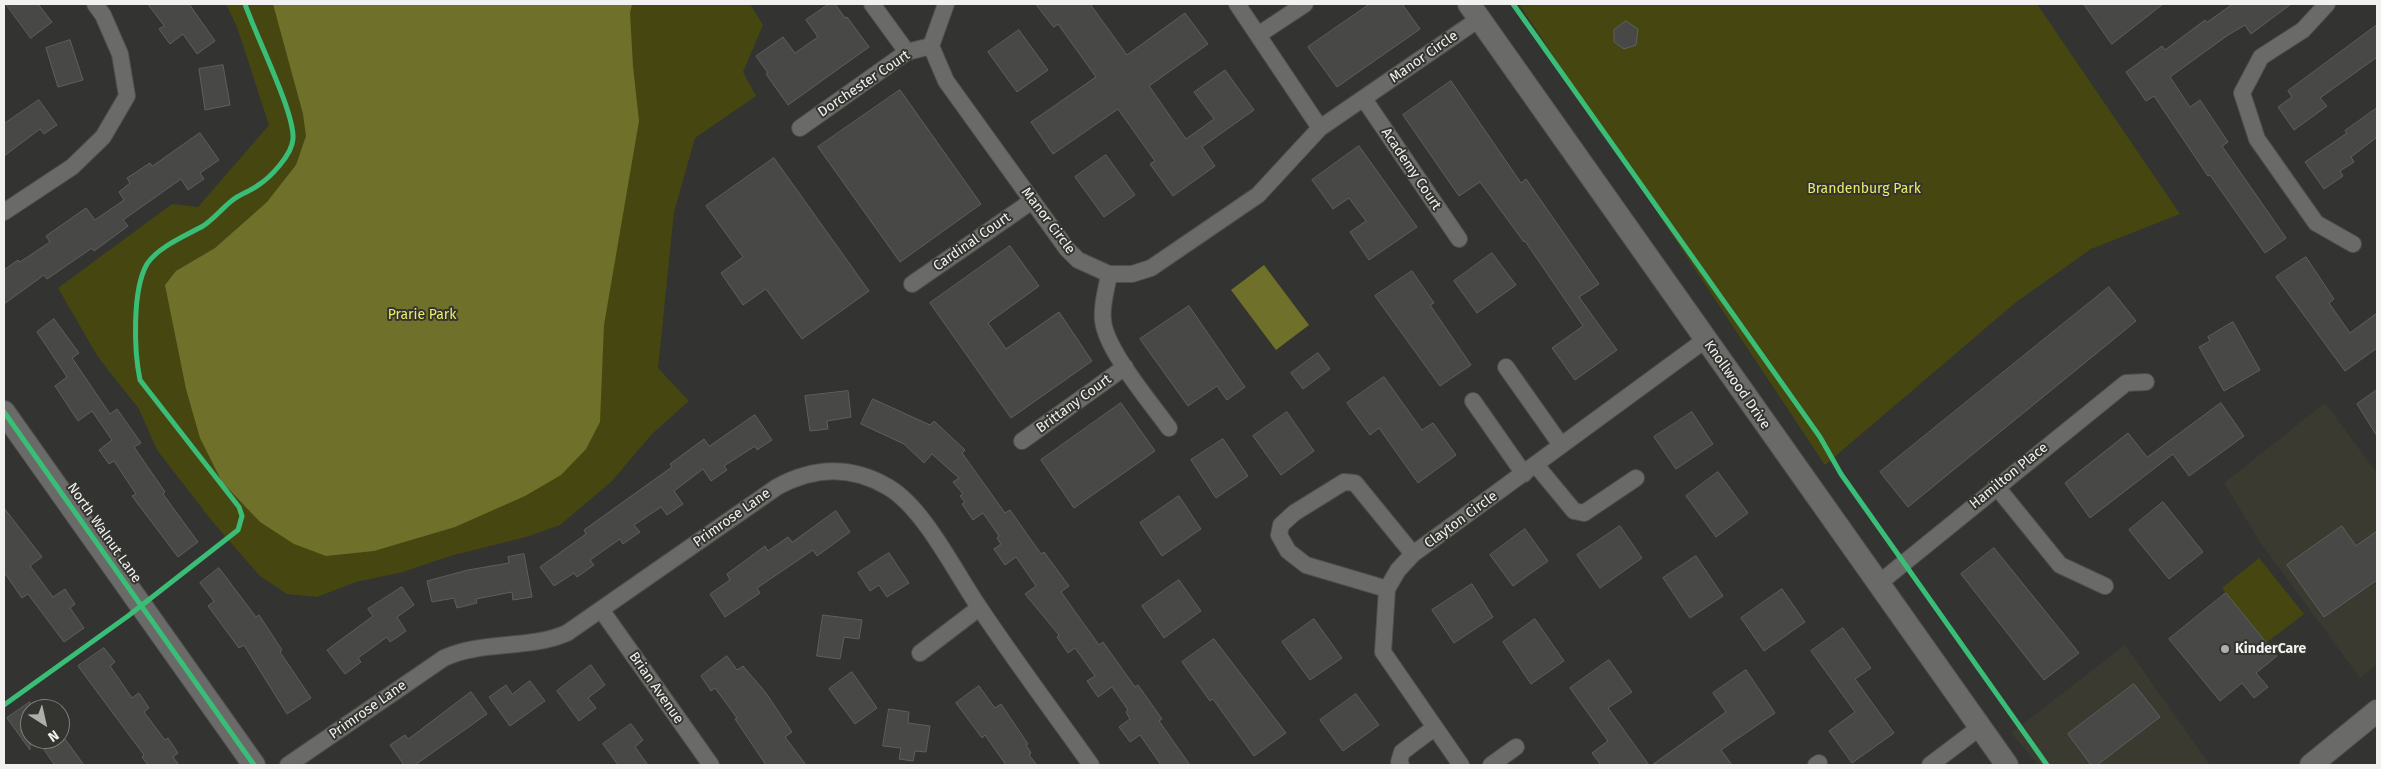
<!DOCTYPE html>
<style>
body{margin:0}
#map{position:relative;width:2381px;height:769px;overflow:hidden;background:#333331;font-family:"Fira Sans",sans-serif}
canvas{display:block}
.frame{position:absolute;inset:0;border:5px solid #f1f1ef;pointer-events:none}
.north{position:absolute;left:20px;top:699px;width:50px;height:50px;box-sizing:border-box;background:#343430;border:1px solid #80807c;border-radius:50%;rotate:145deg;font-size:14px;font-weight:700;line-height:20px;text-align:center;color:#f1f1ef}
.north::after{content:'';display:block;margin:auto;width:18px;height:22px;background:#aeaeac;clip-path:polygon(50% 0,100% 100%,50% 72%,0 100%)}
</style>
<div id="map">
<canvas width="2381" height="769"></canvas>
<div class="frame"></div>
<div class="north">N</div>
</div>
<script>
const context = document.querySelector('canvas').getContext('2d');
context.lineJoin = 'round';
function paint(path, color) {
  context.fillStyle = color;
  context.fill(path, 'evenodd');
}
function stroke(path, color, width, dash) {
  context.strokeStyle = color;
  context.lineWidth = width;
  context.lineCap = dash ? 'butt' : 'round';
  context.setLineDash(dash || []);
  context.stroke(path);
}
function drawText(font, color, halo, rows, align = 'center') {
  context.font = font + ' "Fira Sans",sans-serif';
  context.lineWidth = 4;
  context.setLineDash([]);
  context.textBaseline = 'middle';
  context.strokeStyle = halo;
  context.fillStyle = color;
  for (const [text, x, y, turn = 0] of rows) {
    context.save();
    context.translate(x, y);
    context.rotate((+turn || 0) * Math.PI / 180);
    context.textAlign = isNaN(turn) ? turn : align;
    if (halo) context.strokeText(text, 0, 0);
    context.fillText(text, 0, 0);
    context.restore();
  }
}
const built = new Path2D(`
 M2325 403 2377 473V665L2360 678 2260 542 2224 483Z
 M2125 645 2210 765H2039L2011 733Z`);
const green = new Path2D(`
 M226 4H750L763 25 743 72 756 96 695 138 674 212 658 368 689 401 652 434 611 482 560 525 526 537 450 556 403 572 356 582 317 597 287 594 260 576 212 521 157 450 139 409 98 357 58 288 172 204 198 207 269 125 237 27Z
 M1519 4H2037L2180 214 2091 249 2015 303 1825 465Z
 M2259 558 2304 614 2266 643 2222 588Z`);
const water = new Path2D(`
 M273 4H632L630 13 633 66 639 121 604 325 600 422 586 449 561 475 525 496 455 527 374 551 326 556 294 544 260 522 222 482 200 438 186 389 165 285 176 271 215 248 267 202 296 165 306 136 303 114Z
 M1264 265 1309 325 1276 350 1231 290Z`);
const building = new Path2D(`
 M6 4H38L52 22 31 38Z
 M148 4H189L215 41 197 54 183 34 170 44 159 29 164 26Z
 M829 4H835L845 18 847 17 869 47 788 105 766 74 768 73 756 56 783 37 795 53 818 37 806 20Z
 M1036 4H1090L1127 55 1185 13 1208 44 1149 86 1186 139 1214 119 1194 92 1225 70 1254 110 1202 147 1215 166 1173 196 1150 164 1155 161 1118 109 1053 154 1031 122 1096 77 1058 24 1054 27Z
 M1370 4H1402L1420 29 1337 87 1308 47Z
 M2084 4H2163L2112 44Z
 M2233 4H2291L2251 34 2245 25 2228 35 2170 77 2190 107 2200 100 2228 142 2222 146 2286 238 2265 253 2210 175 2208 176 2154 96 2146 101 2126 72 2162 46 2165 50 2205 20 2207 22Z
 M1626 21 1638 29 1636 45 1624 49 1614 42V30Z
 M2377 25V57L2320 98 2327 106 2294 130 2278 107 2292 97 2288 91Z
 M1019 30 1048 70 1017 92 988 52Z
 M70 40 83 80 58 87 46 48Z
 M223 65 230 105 205 110 199 69Z
 M1451 81 1521 183 1526 179 1599 284 1579 297 1617 350 1575 380 1552 348 1583 326 1525 241 1524 242 1480 182 1459 196 1403 115Z
 M900 90 981 204 900 262 818 147Z
 M39 100 57 125 44 134 40 129 4 156V124Z
 M2377 108V137L2351 157 2354 162 2340 171 2343 176 2324 189 2305 162 2347 133 2345 131Z
 M200 133 219 160 200 173 204 179 188 190 181 179 123 220 128 226 94 251 92 248 47 279 44 275 4 304V270L18 260 20 262 50 242 46 236 86 208 95 220 124 200 119 192 130 183 127 178 150 163 152 166Z
 M1359 146 1417 227 1369 260 1350 232 1366 221 1349 198 1333 209 1312 180Z
 M1106 155 1135 195 1104 217 1075 177Z
 M774 158 869 291 802 339 766 289 743 305 721 273 743 257 706 206Z
 M1010 246 1039 286 988 323 1006 349 1059 312 1092 361 1011 418 930 303Z
 M1492 253 1516 285 1477 313 1454 281Z
 M2306 257 2334 299 2329 303 2350 333 2377 313V348L2345 371 2276 277Z
 M1412 271 1434 303 1430 305 1471 365 1440 386 1375 296Z
 M2109 287 2136 321 1908 507 1880 472Z
 M1189 306 1245 387 1227 400 1217 386 1188 406 1140 339Z
 M54 319 79 353 72 358 110 414 117 409 141 443 134 447 165 492 163 494 198 542 178 557 132 496 136 494 114 461 109 464 99 450 112 440 92 411 78 421 55 386 67 377 37 332Z
 M2233 322 2260 370 2224 391 2199 347 2210 341 2208 337Z
 M1318 353 1330 369 1303 389 1291 373Z
 M1384 377 1422 430 1433 423 1456 455 1418 483 1379 428 1370 435 1347 403Z
 M2377 390V436L2357 404Z
 M848 391 851 417 827 421 828 429 810 431 805 396Z
 M873 399 930 425 934 421 965 450 962 453 1005 513 1010 510 1041 554 1044 552 1069 586 1061 592 1099 645 1103 642 1135 687 1138 685 1162 719 1159 721 1190 765H1161L1140 735 1130 742 1119 727 1130 719 1126 712 1128 710 1112 687 1098 697 1087 681 1095 676 1075 648 1068 653 1057 637 1059 635 1025 594 1036 586 1016 557 1005 565 994 549 1001 544 997 538 999 536 983 513 973 520 962 504 965 502 960 496 963 494 953 482 959 478 932 454 924 463 904 444 861 424Z
 M1121 403 1155 451 1074 508 1041 460Z
 M2221 403 2244 436 2189 476 2173 454 2090 518 2065 483 2128 433 2147 457Z
 M1287 412 1314 451 1281 475 1253 436Z
 M1692 412 1713 444 1676 469 1654 437Z
 M755 415 772 440 757 450 755 446 724 466 727 470 711 481 703 469 674 491 683 504 667 515 661 507 634 525 640 532 623 544 620 539 590 560 594 565 577 577 574 573 554 586 540 567 586 534 584 530 672 467 670 464 704 439 709 446Z
 M1223 439 1248 476 1216 498 1191 460Z
 M1718 472 1748 513 1716 537 1686 496Z
 M1179 496 1201 529 1162 556 1140 523Z
 M2163 502 2203 552 2169 579 2129 530Z
 M4 508 42 557 30 566 53 597 65 589 75 604 70 608 84 628 64 642 28 594 22 598 4 572Z
 M836 511 850 532 817 556 813 550 757 588 760 593 725 617 710 594 730 580 727 574 765 546 768 551 788 537 792 542Z
 M1620 526 1642 558 1600 588 1577 555Z
 M2342 526 2356 546 2377 531V580L2324 617 2287 565Z
 M1525 529 1548 561 1513 586 1490 555Z
 M1994 548 2079 653 2044 680 1961 574Z
 M889 553 909 583 887 597 879 585 870 591 858 573Z
 M524 554 532 597 513 600 512 592 476 599 477 603 457 608 454 598 432 602 427 581 468 570 509 563 508 557Z
 M1696 556 1723 596 1690 618 1663 578Z
 M219 568 256 617 259 615 282 650 280 652 311 698 287 714 244 645 239 648 208 606 214 601 200 583Z
 M1179 580 1201 611 1164 638 1142 606Z
 M1472 584 1493 617 1454 643 1432 610Z
 M402 587 414 605 397 617 406 631 390 642 387 637 358 658 361 662 345 674 327 650 373 616 368 609Z
 M1782 589 1805 622 1764 651 1741 618Z
 M2226 593 2277 656 2256 673 2268 687 2254 698 2242 683 2220 701 2169 639Z
 M823 615 862 620 859 639 844 637 840 659 817 656Z
 M1314 619 1342 658 1310 680 1282 642Z
 M1535 619 1564 661 1531 684 1503 642Z
 M1843 628 1871 668 1855 679 1894 733 1852 763 1829 731 1855 712 1811 651Z
 M1214 639 1286 733 1254 756 1213 699 1210 701 1182 662Z
 M104 648 115 662 110 666 132 698 139 693 149 708 144 712 165 740 168 738 178 753 173 757 179 765H148L142 757 144 755 78 666Z
 M727 656 737 670 743 666 766 693 792 732 785 737 806 765H766L735 719 737 718 715 688 711 691 701 676Z
 M1609 660 1632 692 1608 708 1649 765H1601L1592 753 1608 741 1570 688Z
 M591 665 605 685 588 698 596 708 579 721 557 691Z
 M1746 670 1775 713 1721 750 1732 765H1652L1726 712 1713 693Z
 M852 672 877 708 855 724 829 689Z
 M530 681 545 701 510 726 489 697 506 685 512 694Z
 M2134 684 2160 717 2097 765H2091L2068 734Z
 M979 686 995 708 1001 704 1028 744 1026 745 1031 753 1029 755 1037 765H1006L985 735 982 738 956 703Z
 M471 692 487 714 415 765H404L390 745 405 735 408 739Z
 M1356 694 1379 725 1343 751 1320 720Z
 M30 702V750L7 718Z
 M889 709 909 712 908 723 930 726 926 752 915 751 913 761 899 759 901 748 883 746Z
 M631 724 643 740 635 747 648 765H618L603 744Z
 M37 739H65L84 765H55Z`);
const street = new Path2D(`
 M872 4 907 52
 M946 4 931 46 946 81 1067 249 1078 260 1109 274H1132L1151 268 1258 195 1320 128 1479 19
 M1237 4 1320 128
 M2327 4 2303 30 2261 57 2242 93 2257 139 2316 223 2353 244
 M1258 35 1305 4
 M1364 99 1459 239
 M800 128 907 52 931 46
 M4 212 72 167 103 137 127 96 120 54 103 15 95 4
 M1109 274C1107 288 1101 305 1103 320 1105 349 1151 403 1169 428
 M912 284 1032 201
 M1506 367 1561 445
 M1473 401 1524 474
 M1022 441 1125 367
 M1536 465 1574 511 1584 513 1636 478
 M1996 486 2060 565 2105 586
 M1878 584 2126 383 2146 382
 M1387 589 1306 565 1288 551 1279 535 1281 525 1294 513 1344 482 1355 483 1413 554
 M602 611 711 765
 M920 653 979 608
 M288 765 444 658C483 640 528 650 567 633L777 487C813 467 851 465 888 487 924 508 955 572 979 607 1015 661 1054 713 1091 765
 M1401 765 1399 762 1402 752 1434 728
 M1461 765 1383 652 1387 589 1398 570 1413 554 1705 340
 M1491 765 1516 747
 M1816 765 1819 763
 M1930 765 1979 728`);
const secondary = new Path2D(`
 M1469 4 2007 765
 M4 412 254 765
 M2311 765 2377 711`);
const cycleway = new Path2D(`
 M1513 4 1820 437 1841 474 2047 765
 M4 412 254 765
 M4 705 128 616 238 530 242 516 239 507 140 380C134 351 132 290 147 264 158 247 185 236 203 226 215 218 223 207 234 199 241 194 250 191 257 186 270 178 292 155 293 139 295 113 255 34 245 4`);
const markers = [
 [2225,649,5,"#aeaeac"]
];
const streetNames = [
 ["Manor Circle",1424,57,-35],
 ["Dorchester Court",864,84,-34],
 ["Academy Court",1411,169,56],
 ["Manor Circle",1048,221,53],
 ["Cardinal Court",972,242,-35],
 ["Knollwood Drive",1737,385,55],
 ["Brittany Court",1074,404,-36],
 ["Hamilton Place",2009,476,-39],
 ["Primrose Lane",732,518,-35],
 ["Clayton Circle",1461,520,-36],
 ["North Walnut Lane",104,533,55],
 ["Brian Avenue",656,688,55],
 ["Primrose Lane",368,710,-35]
];
const parkNames = [
 ["Brandenburg Park",1864,189],
 ["Prarie Park",422,315]
];
const poiNames = [
 ["KinderCare",2235,649]
];
paint(built, '#3a3a31');
paint(green, '#464710');
paint(water, '#6f7029');
paint(building, '#484847');
stroke(building, '#5f5f5e', 1);
stroke(street, '#4f4f4d', 18);
stroke(secondary, '#4f4f4d', 24);
stroke(street, '#6a6a69', 16);
stroke(secondary, '#6a6a69', 22);
stroke(cycleway, '#3abd76', 5);
for (const [x, y, r, color] of markers) {
  const dot = new Path2D();
  dot.arc(x, y, r, 0, 2 * Math.PI);
  context.fillStyle = color;
  context.fill(dot);
  stroke(dot, '#343430', 2);
}
drawText('14px', '#f1f1ef', '#343430', streetNames);
drawText('14px', '#e9ec66', '#343430', parkNames);
drawText('bold 14px', '#f1f1ef', '#343430', poiNames, 'left');
</script>
